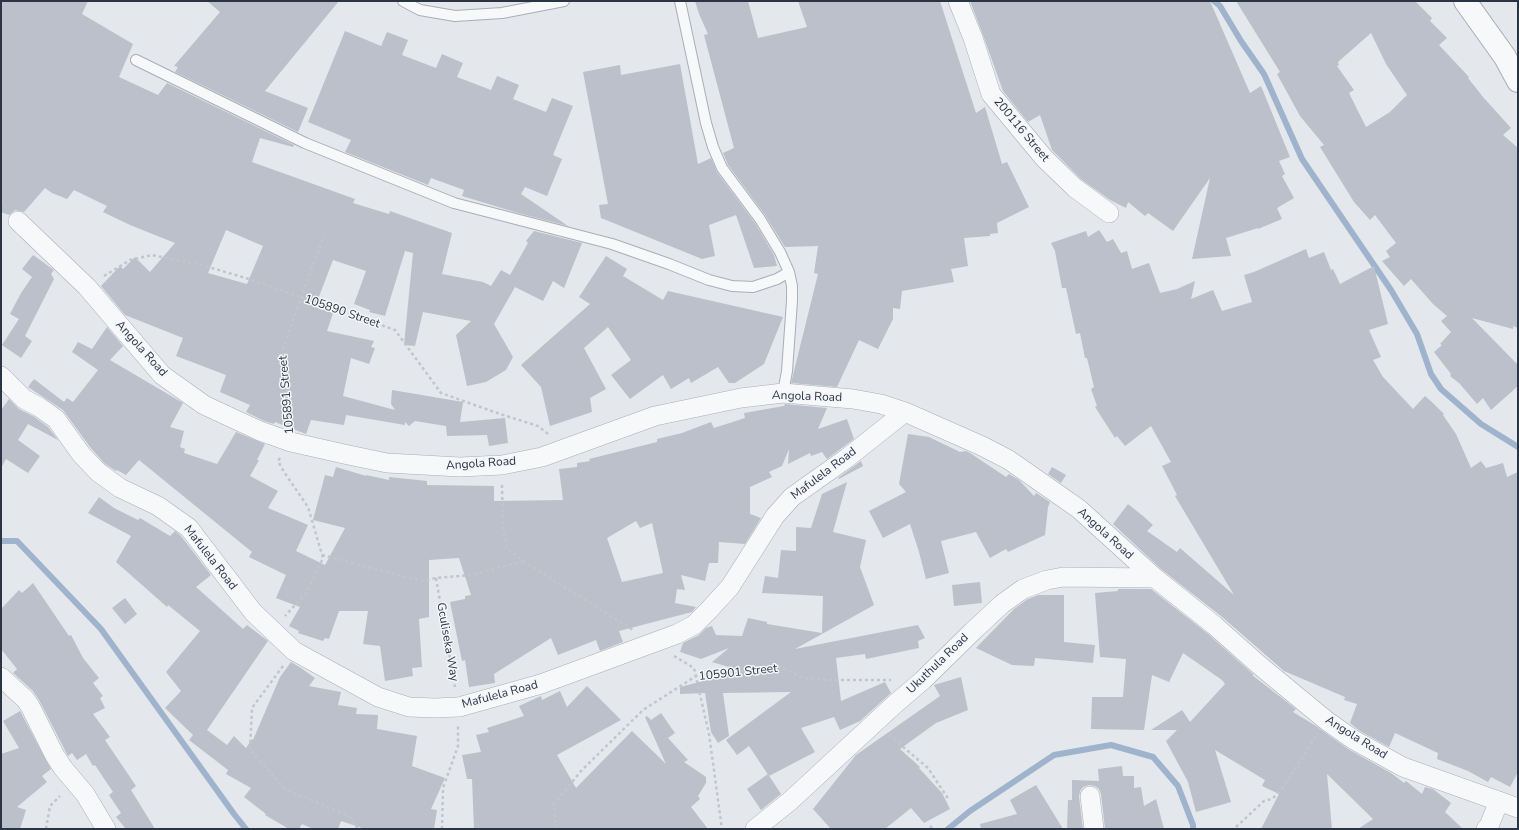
<!DOCTYPE html>
<html>
<head>
<meta charset="utf-8">
<style>
	body { margin:0 }
	#map { position:relative; width:1519px; height:830px; overflow:hidden; background:#e4e7ec; font-family:"Nunito Sans",sans-serif }
	canvas { display:block }
	.frame { position:absolute; inset:0; border:2px solid #2b3445; pointer-events:none }
</style>
</head>
<body>
<div id="map">
<canvas width="1519" height="830"></canvas>
<div class="frame"></div>
</div>
<script>
const g = document.querySelector('canvas').getContext('2d');
g.lineJoin = 'round';
function poly(rows) {
  const path = new Path2D();
  for (const r of rows) {
    path.moveTo(r[0], r[1]);
    for (let i = 2; i < r.length; i += 2) path.lineTo(r[i], r[i + 1]);
  }
  return path;
}
function stroke(path, color, width, dash) {
  g.strokeStyle = color;
  g.lineWidth = width;
  g.lineCap = dash ? 'butt' : 'round';
  g.setLineDash(dash || []);
  g.stroke(path);
}
function fillPath(path, color) {
  g.fillStyle = color;
  g.fill(path, 'evenodd');
}
function drawText(font, color, halo, rows, align = 'center') {
  g.font = font + ' "Nunito Sans",sans-serif';
  g.lineWidth = 3;
  g.setLineDash([]);
  g.textBaseline = 'middle';
  g.strokeStyle = halo;
  g.fillStyle = color;
  for (const [text, x, y, turn = 0] of rows) {
    g.save();
    g.translate(x, y);
    g.rotate((+turn || 0) * Math.PI / 180);
    g.textAlign = isNaN(turn) ? turn : align;
    if (halo) g.strokeText(text, 0, 0);
    g.fillText(text, 0, 0);
    g.restore();
  }
}
const stream = poly([
	[1214,1,1220,6,1241,41,1264,74,1302,159,1391,290,1417,334,1431,374,1441,389,1481,424,1518,447],
	[1,541,17,541,101,629,234,814,246,829],
	[948,829,970,811,1054,755,1111,745,1153,757,1178,786,1193,825,1193,829]
]);
const building = poly([
	[1,1,88,1,82,14,133,44,119,77,158,95,167,83,294,145,293,147,260,138,252,162,355,199,353,203,389,214,390,211,452,233,442,274,483,282,491,286,501,270,510,275,528,243,526,241,534,231,582,243,564,288,553,281,543,301,515,287,494,324,513,357,506,370,486,382,467,386,456,335,471,321,423,312,415,346,404,345,413,253,405,251,385,316,369,312,370,310,354,304,366,271,333,260,315,307,333,313,327,331,374,341,371,347,375,348,369,364,351,358,343,396,395,410,391,404,392,390,463,402,460,422,505,418,508,443,489,446,487,435,447,436,446,426,415,421,409,426,405,422,405,425,346,415,344,425,311,420,306,434,275,422,274,424,264,421,246,412,250,405,220,392,226,375,176,356,183,338,125,315,101,286,120,266,123,269,135,257,150,272,175,243,130,225,103,212,107,206,74,190,67,199,52,193,45,188,24,212,15,210,9,215,1,212],
	[226,230,263,246,247,284,208,273],
	[207,1,339,1,265,91,308,108,298,132,175,72,178,67,174,66,220,12],
	[695,1,748,1,758,38,807,27,798,1,940,1,976,113,985,107,1002,164,1007,162,1029,207,997,223,998,233,990,234,990,236,964,238,968,266,951,269,954,282,902,291,900,309,893,308,893,319,878,349,859,340,837,387,791,383,818,274,814,273,818,246,785,247,765,215,728,165,723,153,734,148,704,35,708,34,699,14],
	[970,1,1210,1,1250,93,1261,86,1290,157,1279,161,1285,174,1282,176,1294,198,1277,208,1282,219,1258,229,1258,228,1226,238,1231,256,1192,259,1210,178,1173,231,1148,213,1145,216,1128,202,1126,208,1110,200,1082,180,1052,150,1040,115,1028,122,1003,91,983,35],
	[1236,1,1415,1,1432,18,1430,21,1447,38,1439,45,1469,77,1468,78,1483,97,1511,128,1503,135,1518,148,1518,328,1513,326,1513,329,1472,318,1518,365,1518,386,1491,410,1483,398,1477,404,1460,384,1450,376,1451,374,1434,352,1442,345,1440,344,1451,332,1441,321,1447,316,1433,304,1411,279,1404,286,1382,261,1390,257,1386,251,1396,243,1375,215,1370,220,1354,202,1320,147,1324,145,1300,116,1277,74,1280,72],
	[1371,33,1386,64,1407,95,1390,112,1366,127,1349,93,1354,90,1337,66,1339,65,1338,62],
	[345,31,381,46,387,32,408,40,402,55,436,68,442,54,463,63,457,77,491,90,497,76,519,85,513,99,546,112,552,98,573,106,553,155,562,159,547,196,525,187,521,194,568,226,518,213,462,196,464,190,431,178,428,185,345,152,351,140,308,122],
	[680,64,698,164,711,158,717,172,755,223,774,255,777,266,754,268,736,215,709,225,715,256,702,259,601,218,599,205,608,204,583,72,620,65,621,75],
	[1099,230,1107,242,1113,239,1121,253,1127,251,1132,269,1149,263,1160,293,1177,289,1195,281,1191,299,1213,290,1222,311,1252,302,1244,275,1254,272,1306,249,1309,258,1324,252,1331,270,1333,269,1340,284,1374,266,1388,324,1369,330,1381,357,1373,360,1383,377,1413,409,1425,396,1433,403,1444,414,1443,415,1456,434,1471,468,1481,461,1486,468,1503,463,1507,477,1518,472,1518,772,1510,787,1491,777,1488,782,1468,771,1437,759,1438,753,1395,733,1389,747,1360,731,1350,723,1357,704,1344,700,1345,697,1284,671,1221,616,1162,570,1113,524,1128,504,1143,516,1153,525,1147,531,1177,552,1180,548,1234,595,1175,496,1177,495,1162,466,1171,462,1151,426,1125,446,1117,436,1115,438,1095,407,1097,406,1091,389,1094,387,1087,358,1085,358,1080,333,1076,334,1066,288,1062,288,1055,251,1051,243,1086,231,1088,237],
	[33,255,54,270,51,274,54,279,25,336,32,341,21,358,2,345,19,319,10,314,21,293,32,277,22,269],
	[606,256,627,269,623,276,663,300,668,291,783,317,764,364,735,383,729,383,718,367,691,383,689,378,671,389,663,375,630,399,611,375,631,360,608,327,584,348,606,389,590,398,592,412,550,426,541,387,521,365,590,304,579,297],
	[107,327,123,346,110,360,183,403,170,427,184,431,180,447,185,449,184,453,217,464,236,432,265,444,257,460,259,460,250,476,278,491,268,508,308,525,296,551,325,565,345,528,313,520,325,475,333,477,336,467,366,476,366,475,389,480,389,477,427,481,427,485,494,486,494,501,563,500,559,469,577,467,577,463,590,461,589,459,657,442,657,439,682,433,711,422,714,428,745,418,744,413,784,406,785,404,827,408,818,429,847,419,854,439,827,459,822,452,811,456,810,453,788,464,789,449,782,466,769,472,772,477,750,487,750,514,761,518,745,544,719,542,718,563,709,563,705,581,681,575,685,590,677,589,675,603,696,607,692,612,619,631,623,642,600,651,596,640,558,655,551,638,494,674,495,683,469,687,465,660,462,661,450,602,465,599,465,596,471,595,459,558,429,560,429,617,419,619,422,667,412,668,413,676,385,681,380,646,363,644,368,611,339,611,329,639,325,638,323,641,298,633,299,631,289,626,300,607,276,598,286,575,249,557,252,552,139,460,126,475,117,470,116,471,105,464,90,447,63,410,28,387,34,379,64,402,67,398,73,402,98,370,72,352,78,342,92,349],
	[636,521,640,528,652,523,663,573,622,582,607,538],
	[9,399,19,409,33,416,48,427,58,440,28,424,18,440,40,456,28,473,6,459,1,468,1,410],
	[908,434,929,437,960,452,966,451,970,453,1006,477,1009,474,1019,480,1034,496,1036,493,1050,502,1048,507,1045,535,1008,552,1006,549,990,558,976,532,941,541,949,573,926,579,919,552,910,524,883,538,869,511,906,492,899,484],
	[861,461,863,466,839,479,838,478],
	[1052,467,1066,475,1061,483,1048,474],
	[847,482,833,532,866,540,860,567,874,605,795,649,918,625,925,638,918,641,919,648,866,659,865,654,836,658,841,701,885,682,891,693,860,721,840,730,834,717,801,728,815,752,769,776,749,746,737,755,726,740,791,692,723,693,729,736,718,743,711,732,705,693,680,694,680,687,742,671,712,662,729,648,701,659,680,652,683,643,699,635,706,628,712,626,716,635,742,636,748,618,767,622,767,624,822,633,823,596,762,593,765,576,778,578,781,550,796,551,796,527,811,528,822,494],
	[99,497,114,508,138,520,140,518,170,536,175,531,181,536,211,575,196,587,243,629,247,625,268,641,207,730,227,745,234,736,246,748,252,739,253,740,280,677,291,662,301,668,315,678,309,686,341,692,338,705,357,708,356,714,378,715,377,729,417,736,412,766,445,778,431,809,437,810,434,829,365,829,341,821,338,829,313,829,302,824,299,829,289,829,265,815,266,814,244,797,251,788,226,774,228,770,189,740,193,735,165,708,181,691,166,672,200,631,168,605,167,607,116,562,131,536,88,513],
	[980,582,982,603,954,606,952,585],
	[33,583,69,636,71,635,83,658,99,678,93,683,103,696,100,698,105,708,93,714,110,737,105,740,136,786,131,790,155,829,126,829,116,817,121,813,109,795,113,792,95,765,93,766,86,754,77,760,72,753,68,756,39,700,33,691,13,673,17,669,1,649,1,609,19,590,22,593],
	[1118,589,1151,589,1207,633,1254,675,1252,675,1296,709,1293,712,1316,726,1348,749,1391,773,1404,783,1406,781,1422,794,1425,787,1433,789,1451,803,1445,812,1463,829,1358,829,1373,819,1327,774,1332,829,1261,829,1279,794,1262,786,1265,780,1215,750,1231,802,1196,812,1188,782,1166,741,1177,730,1151,730,1182,710,1190,722,1225,684,1222,680,1183,653,1169,682,1152,675,1144,730,1091,729,1092,697,1123,697,1126,659,1100,657,1095,593,1118,591],
	[1038,595,1064,595,1064,642,1095,645,1093,663,1035,658,1034,666,1012,665,976,648,1014,609,1028,599],
	[125,598,137,614,125,624,112,608],
	[961,677,968,710,936,723,900,749,920,767,919,768,942,793,950,809,924,823,911,808,885,829,831,829,813,809,856,755,940,696,934,685],
	[587,686,621,720,557,755,576,788,632,731,666,764,645,717,647,716,651,720,661,713,675,733,668,738,688,760,684,762,706,777,706,783,698,796,700,799,691,807,708,829,474,829,472,779,467,779,462,755,481,752,476,735,489,732,487,728,524,716,519,706,541,696,542,700,560,691,567,707],
	[20,711,51,769,42,776,47,782,17,807,26,810,20,829,1,829,1,754,19,748,3,721],
	[1122,766,1123,776,1134,776,1134,788,1141,787,1144,806,1156,799,1164,829,1105,829,1101,794,1099,789,1095,786,1089,785,1083,787,1080,791,1079,797,1083,829,1067,829,1068,800,1072,800,1072,780,1099,781,1098,769],
	[768,774,781,794,761,810,747,789],
	[1036,785,1063,829,981,829,980,824,1017,814,1010,800]
]);
const path = poly([
	[1,200,6,206],
	[104,276,130,260,152,255,202,265,249,279,395,330,441,393,500,414,538,426,548,434],
	[290,421,283,348,324,235],
	[280,458,278,461,284,472,308,507,323,558,307,592,285,616],
	[502,485,503,527,507,548,523,561,633,630],
	[322,555,421,581,436,578,470,575,524,561],
	[436,578,455,687],
	[674,656,694,668,709,734,722,829],
	[283,666,252,708,250,750,285,789,349,816,358,829],
	[889,735,928,768,949,800],
	[930,826,933,829],
	[1236,827,1264,801,1272,799,1282,789,1316,736],
	[46,829,50,806,60,796],
	[442,829,443,788,458,746,458,726],
	[556,829,554,804,581,771,643,710,696,676,778,666,803,678,826,680,891,680]
]);
const service = poly([
	[403,1,420,10,455,16,502,13,564,1],
	[680,1,706,123,713,147,722,168,760,219,780,252,789,272,792,286,792,301,787,371,783,393],
	[136,60,305,143,454,203,612,244,669,264,709,280,732,286,753,287,777,279,789,272]
]);
const minor = poly([
	[958,1,973,38,991,94,1044,158,1075,188,1109,213],
	[18,221,87,287,162,375,204,405,260,431,291,442,344,454,387,463,460,467,502,465,542,457,655,416,741,398,783,393,853,399,881,404,905,412,982,446,1009,460,1079,509,1155,578,1214,625,1259,665,1327,721,1354,740,1403,767,1518,808],
	[1,376,24,399,39,407,56,419,81,454,98,472,120,488,158,506,189,528,253,612,294,651,378,697,409,707,435,708,459,707,541,684,677,634,694,625,708,611,730,587,775,516,792,497,847,458,905,412],
	[1,677,25,699,30,706,54,754,63,768,85,794,106,829],
	[1090,796,1094,829],
	[755,829,790,801,895,704,923,680,972,632,1002,604,1023,589,1047,580,1063,577,1155,578],
	[1486,829,1489,826,1499,801]
]);
const tertiary = poly([
	[1465,1,1505,57,1518,81]
]);
const streetNames = [
	["200116 Street",1021,130,50],
	["105890 Street",342,312,19],
	["Angola Road",141,349,48],
	["105891 Street",287,395,-95],
	["Angola Road",807,397,2],
	["Angola Road",481,464,-4],
	["Mafulela Road",824,474,-37],
	["Angola Road",1105,534,42],
	["Mafulela Road",210,558,52],
	["Gculiseka Way",447,642,80],
	["Ukuthula Road",938,664,-44],
	["105901 Street",738,673,-6],
	["Mafulela Road",500,695,-15],
	["Angola Road",1356,738,32]
];
stroke(stream, '#9fb4cc', 6);
fillPath(building, '#bbc0ca');
stroke(service, '#a9aeb7', 12);
stroke(minor, '#a9aeb7', 20);
stroke(tertiary, '#a9aeb7', 24);
stroke(path, '#c2c5cb', 2.5, [3, 3]);
stroke(service, '#f7f8fa', 10);
stroke(minor, '#f7f8fa', 19);
stroke(tertiary, '#f7f8fa', 22);
drawText('12px', '#2b3445', '#f4f6f9', streetNames);
</script>
</body>
</html>
